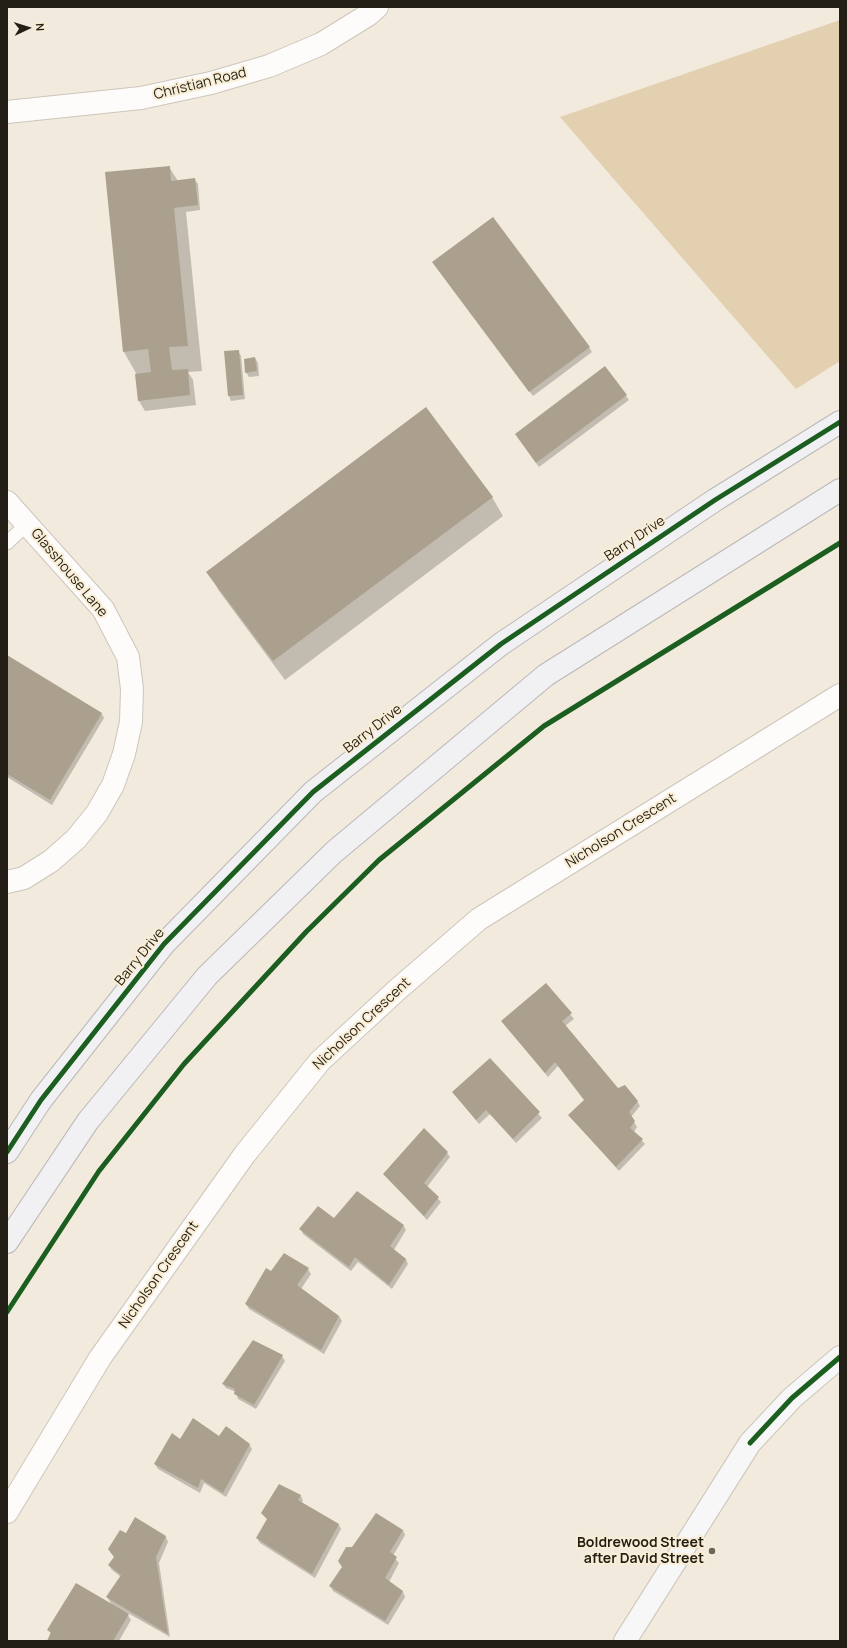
<!DOCTYPE html>
<html>
<head>
<meta charset="utf-8">
<style>
	body { margin:0 }
	#map { position:relative; width:847px; height:1648px; overflow:hidden; background:#f2eadd; font-family:Manrope,sans-serif }
	canvas { display:block }
	.frame { position:absolute; inset:0; border:8px solid #231f16; pointer-events:none }
	.north { position:absolute; left:8px; top:8px; width:40px; height:40px; -webkit-text-stroke:3px #faedd5; paint-order:stroke; rotate:86deg; font-size:11px; font-weight:700; line-height:16px; text-align:center; color:#231f16 }
	.north::after { content:''; display:block; margin:auto; width:14px; height:18px; background:#231f16; clip-path:polygon(50% 0,100% 100%,50% 72%,0 100%) }
</style>
</head>
<body>
<div id="map">
<canvas width="847" height="1648"></canvas>
<div class="frame"></div>
<div class="north">N</div>
</div>
<script>
const g = document.querySelector('canvas').getContext('2d');
g.lineJoin = 'round';
function fillPath(path, color) {
  g.fillStyle = color;
  g.fill(path, 'evenodd');
}
function poly(rows) {
  const path = new Path2D();
  for (const r of rows) {
    path.moveTo(r[0], r[1]);
    for (let i = 2; i < r.length; i += 2) path.lineTo(r[i], r[i + 1]);
  }
  return path;
}
function stroke(path, color, width, dash) {
  g.strokeStyle = color;
  g.lineWidth = width;
  g.lineCap = dash ? 'butt' : 'round';
  g.setLineDash(dash || []);
  g.stroke(path);
}
function drawText(font, color, halo, rows, align = 'center') {
  g.font = font + ' Manrope,sans-serif';
  g.lineWidth = 4;
  g.setLineDash([]);
  g.textBaseline = 'middle';
  g.strokeStyle = halo;
  g.fillStyle = color;
  for (const [text, x, y, turn = 0] of rows) {
    g.save();
    g.translate(x, y);
    g.rotate((+turn || 0) * Math.PI / 180);
    g.textAlign = isNaN(turn) ? turn : align;
    if (halo) g.strokeText(text, 0, 0);
    g.fillText(text, 0, 0);
    g.restore();
  }
}
const green = poly([
	[840,20,840,361,796,389,560,117]
]);
const shadow = poly([
	[169,167,178,181,195,180,198,184,200,210,186,212,202,371,188,372,193,380,196,405,145,411,139,401,137,375,124,352],
	[433,262,589,347,592,352,533,396],
	[238,351,241,356,245,399,231,401,229,396],
	[255,358,258,363,259,376,249,377,246,372],
	[626,396,629,400,539,467,519,439],
	[492,497,503,516,285,680,219,591,208,572],
	[7,656,102,714,104,718,52,805,7,777],
	[546,984,574,1019,565,1026,618,1090,637,1101,640,1106,631,1117,637,1127,634,1132,645,1144,619,1171,569,1115,585,1100,558,1066,548,1077,502,1021],
	[490,1059,542,1118,516,1143,490,1114,479,1124,453,1092],
	[447,1153,450,1157,427,1187,441,1202,427,1220,384,1174],
	[334,1220,403,1225,406,1230,394,1250,406,1259,408,1264,392,1289,358,1262,351,1271,303,1234,301,1229],
	[308,1269,311,1274,301,1289,339,1316,342,1321,324,1354,249,1309,246,1304,272,1272],
	[282,1356,285,1361,256,1409,238,1399,236,1392,226,1388,223,1384],
	[220,1438,249,1444,252,1449,226,1497,204,1483,200,1493,158,1469,155,1464,181,1440],
	[279,1485,301,1496,303,1501,301,1503,339,1525,341,1529,315,1578,260,1543,257,1538,268,1520,262,1513],
	[403,1530,405,1535,393,1556,399,1563,389,1582,403,1592,405,1597,388,1625,333,1591,331,1587,343,1568,353,1548],
	[126,1534,166,1537,168,1542,159,1563,170,1637,126,1612,131,1620,119,1641,48,1641,51,1634,48,1630,112,1605,107,1597,121,1577,112,1570,109,1565,115,1558,109,1549]
]);
const building = poly([
	[170,166,171,181,195,178,198,205,174,208,188,346,169,347,172,370,188,369,190,395,138,401,135,374,151,372,148,349,123,352,105,172],
	[493,217,590,347,529,392,432,262],
	[239,350,243,395,228,396,224,351],
	[255,357,257,371,245,373,244,359],
	[605,366,627,395,536,463,515,434],
	[426,407,493,497,273,661,206,572],
	[7,655,102,713,50,800,7,774],
	[546,983,572,1013,562,1021,618,1088,625,1085,638,1101,629,1112,635,1121,630,1128,643,1139,616,1167,568,1115,584,1100,555,1062,545,1073,501,1021],
	[490,1058,540,1112,513,1139,486,1110,476,1120,452,1092],
	[424,1128,448,1152,424,1183,439,1197,424,1216,383,1174],
	[357,1191,404,1225,390,1246,406,1259,389,1285,355,1257,349,1267,299,1229,318,1206,334,1218],
	[284,1253,309,1268,297,1285,339,1316,321,1350,245,1304,266,1268,271,1271],
	[253,1340,283,1355,254,1405,234,1394,235,1389,222,1384],
	[193,1418,219,1436,226,1426,250,1444,223,1493,201,1479,198,1488,154,1464,172,1433,180,1439],
	[279,1484,301,1495,298,1500,339,1524,312,1574,256,1538,267,1519,261,1513],
	[376,1513,403,1530,390,1552,397,1557,385,1578,403,1591,385,1621,329,1586,342,1567,338,1561,346,1547,352,1547],
	[135,1517,166,1536,156,1557,168,1634,106,1597,121,1575,108,1565,114,1557,108,1549,120,1530,126,1533],
	[76,1583,129,1614,113,1641,47,1641,51,1632,47,1630]
]);
const lane = poly([
	[7,543,27,524]
]);
const street = poly([
	[7,112,141,98,211,83,269,66,321,44,368,15,377,7],
	[7,502,103,609,128,657,132,689,131,722,124,754,113,785,97,813,76,839,51,861,24,878,7,882],
	[7,1512,100,1358,245,1154,320,1061,397,990,479,919,840,695]
]);
const secondary = poly([
	[625,1641,750,1443,792,1398,840,1357]
]);
const primary = poly([
	[7,1152,41,1100,164,944,313,792,501,644,715,500,840,422],
	[7,1242,88,1121,207,976,334,852,546,675,840,490]
]);
const cycleway = poly([
	[7,1152,41,1100,164,944,313,792,501,644,715,500,840,422],
	[7,1312,99,1171,184,1064,306,932,379,860,544,726,840,543],
	[750,1443,792,1398,840,1357]
]);
const markers = [
	[712,1551,4,"#6b665c"]
];
const streetNames = [
	["Christian Road",200,84,-14],
	["Barry Drive",635,539,-34],
	["Glasshouse Lane",69,573,50],
	["Barry Drive",373,729,-38],
	["Nicholson Crescent",621,831,-32],
	["Barry Drive",140,957,-51],
	["Nicholson Crescent",362,1024,-43],
	["Nicholson Crescent",159,1275,-55]
];
const poiNames = [
	["Boldrewood Street",704,1543],
	["after David Street",704,1559]
];
fillPath(green, '#e2d0b0');
fillPath(shadow, '#0003');
fillPath(building, '#aaa08d');
stroke(lane, '#cdc6bc', 15);
stroke(street, '#cdc6bc', 24);
stroke(secondary, '#cdc6bc', 24);
stroke(primary, '#bab7b9', 24);
stroke(lane, '#fdfcfa', 13);
stroke(street, '#fdfcfa', 22);
stroke(secondary, '#f7f7f7', 22);
stroke(primary, '#f1f1f4', 22);
stroke(cycleway, '#1b5e20', 5);
for (const [x, y, r, color] of markers) {
  const dot = new Path2D();
  dot.arc(x, y, r, 0, 2 * Math.PI);
  g.fillStyle = color;
  g.fill(dot);
  stroke(dot, '#faedd5', 1.5);
}
drawText('14px', '#231f16', '#faedd5', streetNames);
drawText('bold 14px', '#231f16', '#faedd5', poiNames, 'right');
</script>
</body>
</html>
